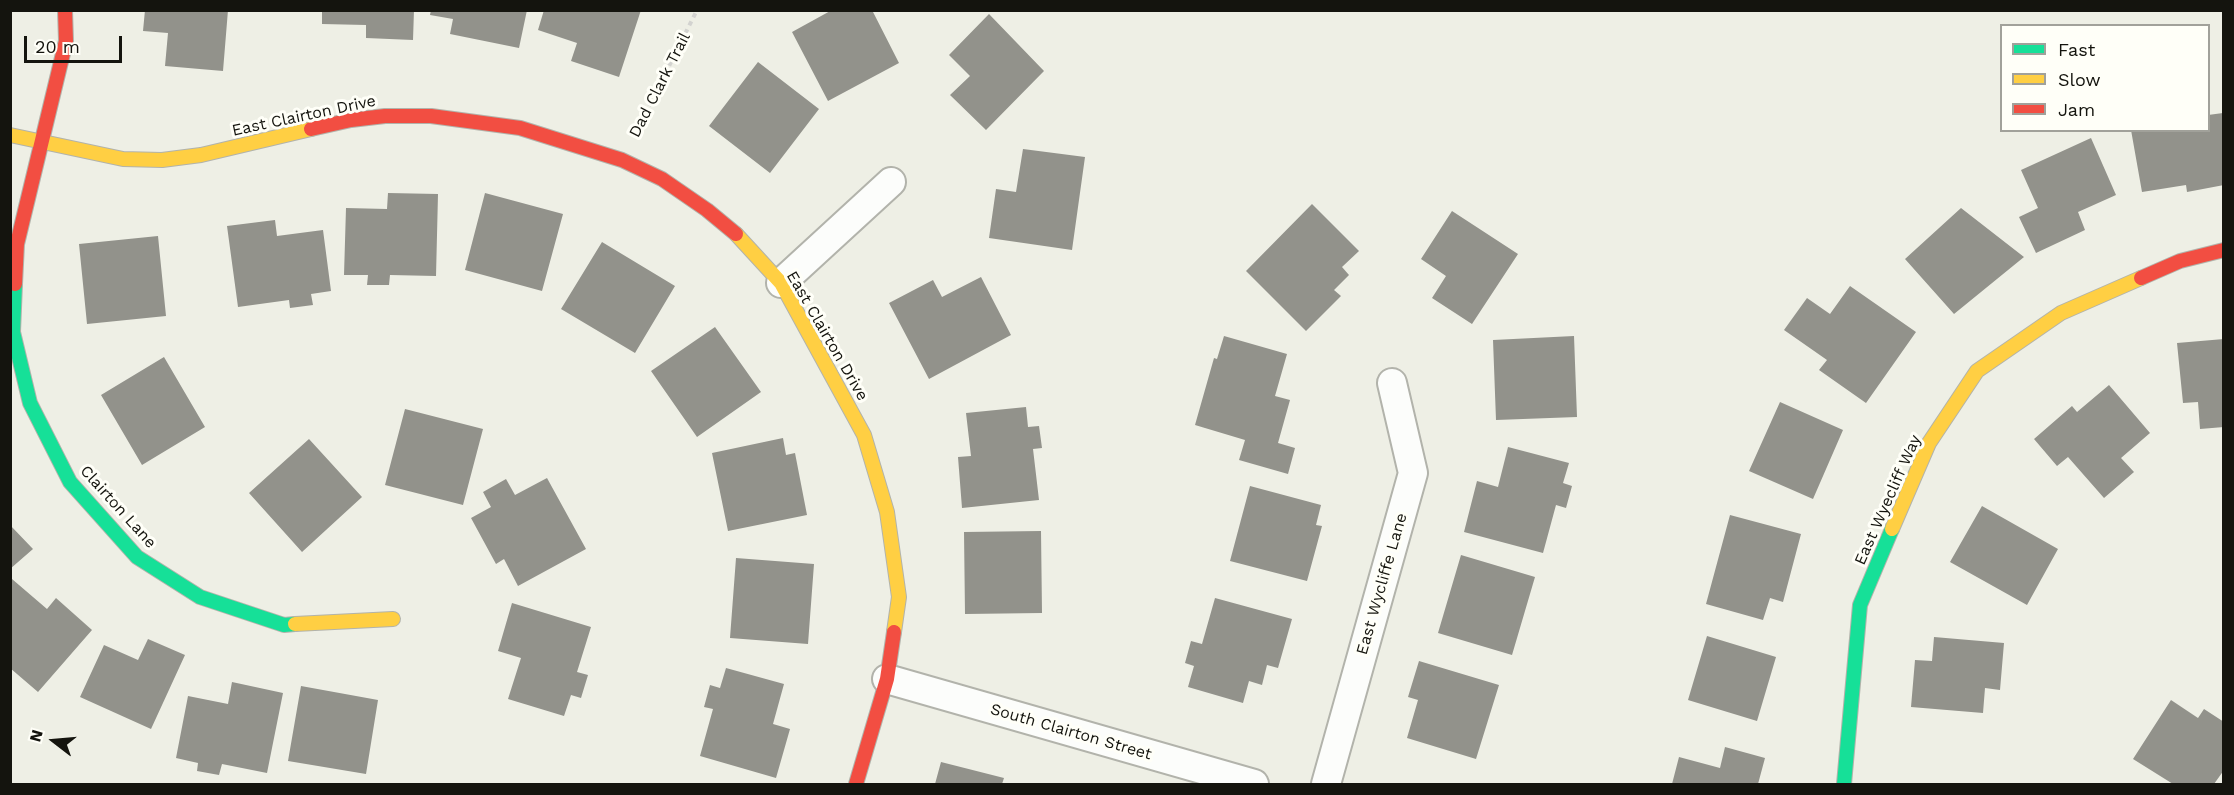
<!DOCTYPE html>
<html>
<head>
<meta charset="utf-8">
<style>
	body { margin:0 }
	#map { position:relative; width:2234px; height:795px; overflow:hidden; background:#eeefe5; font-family:"Work Sans",sans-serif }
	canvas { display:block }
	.frame { position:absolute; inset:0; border:12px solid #14140e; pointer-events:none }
	.legend { position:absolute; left:2000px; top:24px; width:210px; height:108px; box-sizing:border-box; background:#fffff8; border:2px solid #a1a19a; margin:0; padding:8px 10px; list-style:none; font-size:18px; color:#14140e }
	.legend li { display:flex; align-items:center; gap:12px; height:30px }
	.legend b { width:30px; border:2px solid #a1a19a }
	.north { position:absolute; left:24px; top:711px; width:60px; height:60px; -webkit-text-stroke:4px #fffff8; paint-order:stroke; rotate:286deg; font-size:16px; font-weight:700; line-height:24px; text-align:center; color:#14140e }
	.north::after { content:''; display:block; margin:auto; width:21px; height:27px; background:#14140e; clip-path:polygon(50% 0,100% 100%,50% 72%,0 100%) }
	.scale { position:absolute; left:24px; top:36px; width:98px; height:27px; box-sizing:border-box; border:3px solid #14140e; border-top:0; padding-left:8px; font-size:18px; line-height:21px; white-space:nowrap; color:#14140e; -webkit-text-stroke:4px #fffff8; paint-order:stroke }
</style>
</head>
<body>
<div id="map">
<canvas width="2234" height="795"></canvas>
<div class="frame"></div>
<ul class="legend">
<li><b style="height:8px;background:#16e098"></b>Fast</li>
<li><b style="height:8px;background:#ffcf43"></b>Slow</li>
<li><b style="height:8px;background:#f24e42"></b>Jam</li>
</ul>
<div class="north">N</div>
<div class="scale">20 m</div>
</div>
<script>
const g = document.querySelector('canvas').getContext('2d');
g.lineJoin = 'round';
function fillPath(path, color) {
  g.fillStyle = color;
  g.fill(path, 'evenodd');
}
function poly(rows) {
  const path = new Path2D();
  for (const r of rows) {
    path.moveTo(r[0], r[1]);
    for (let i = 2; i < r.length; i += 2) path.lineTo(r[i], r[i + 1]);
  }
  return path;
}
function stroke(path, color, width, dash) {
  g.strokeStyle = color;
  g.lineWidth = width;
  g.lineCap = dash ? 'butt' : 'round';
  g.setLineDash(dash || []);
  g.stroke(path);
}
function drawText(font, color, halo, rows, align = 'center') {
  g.font = font + ' "Work Sans",sans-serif';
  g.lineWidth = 6;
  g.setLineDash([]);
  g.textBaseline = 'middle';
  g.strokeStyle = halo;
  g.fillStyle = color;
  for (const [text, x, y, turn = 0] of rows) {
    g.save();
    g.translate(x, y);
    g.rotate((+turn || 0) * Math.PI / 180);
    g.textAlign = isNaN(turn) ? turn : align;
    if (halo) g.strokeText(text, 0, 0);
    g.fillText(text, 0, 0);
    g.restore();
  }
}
const building = poly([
	[145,10,228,10,223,71,165,66,168,33,143,31],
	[322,10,414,10,413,40,366,38,366,25,322,24],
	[431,10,527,10,519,48,450,34,453,19,430,15],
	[544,10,641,10,619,77,571,61,577,43,538,30],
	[832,10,872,10,899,63,828,101,792,32],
	[989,14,1044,71,986,130,950,95,970,76,949,55],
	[758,62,819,109,770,173,709,126],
	[2223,113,2224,185,2187,192,2186,185,2142,192,2131,130,2208,130,2208,115],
	[2091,138,2116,195,2078,212,2085,230,2036,253,2019,217,2038,208,2021,170],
	[1023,149,1085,157,1072,250,989,238,996,189,1016,192],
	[388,193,438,194,436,276,390,275,389,285,367,285,368,275,344,275,346,208,387,209],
	[485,193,563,214,542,291,465,270],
	[1312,204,1359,251,1342,267,1349,275,1334,290,1341,296,1306,331,1246,271],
	[1961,208,2024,257,1954,314,1905,259],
	[1452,211,1518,254,1472,324,1432,298,1446,276,1421,259],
	[275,220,277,236,323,230,331,291,311,294,313,305,290,308,289,300,238,307,227,226],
	[158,236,166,316,87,324,79,244],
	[602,242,675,286,635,353,561,309],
	[981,277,1011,335,929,379,889,303,933,280,942,297],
	[1850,286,1916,332,1866,403,1819,370,1827,360,1784,330,1807,298,1830,314],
	[715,327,761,392,697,437,651,371],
	[1224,336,1287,354,1275,396,1290,400,1278,443,1295,448,1288,474,1239,460,1245,440,1195,425,1214,358,1217,359],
	[1574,336,1577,417,1496,420,1493,340],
	[2224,339,2224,427,2200,429,2198,402,2183,403,2177,343],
	[164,357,205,427,142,465,101,395],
	[2109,385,2150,433,2121,458,2134,472,2104,498,2068,457,2057,466,2034,439,2072,406,2077,412],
	[1780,402,1843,430,1813,499,1749,471],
	[1026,407,1028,427,1039,426,1042,448,1033,449,1039,500,962,508,958,457,971,456,966,413],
	[405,409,483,429,463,505,385,485],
	[783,438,786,455,795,453,807,515,728,531,712,453],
	[309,439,362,497,302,552,249,493],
	[1508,447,1569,463,1563,483,1572,486,1566,508,1556,505,1543,553,1464,532,1477,481,1498,487],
	[547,478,586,549,518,586,504,559,496,564,471,518,491,507,483,492,506,479,515,495],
	[1250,486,1321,505,1316,525,1322,526,1307,581,1230,561],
	[1982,506,2058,549,2027,605,1950,562],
	[1730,515,1801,534,1783,602,1770,598,1763,620,1706,604],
	[10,525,33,549,10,569],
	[1041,531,1042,613,965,614,964,532],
	[1461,555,1535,577,1512,655,1438,633],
	[736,558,814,564,808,644,730,638],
	[12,579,47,609,56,598,92,630,38,692,10,668,10,581],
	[1215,598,1292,619,1278,668,1267,665,1262,685,1249,681,1243,703,1188,687,1194,666,1185,663,1191,641,1202,644],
	[512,603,591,627,577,672,588,675,581,698,571,695,564,716,508,699,521,658,498,651],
	[1707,636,1776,657,1757,721,1688,700],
	[1934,637,2004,643,2000,690,1985,688,1983,713,1911,707,1915,660,1932,661],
	[148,639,185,655,151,729,80,697,104,645,138,660],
	[1419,661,1499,685,1476,759,1407,738,1418,700,1408,697],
	[726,668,784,684,773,724,790,729,776,778,700,756,713,709,704,707,710,685,720,688],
	[232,682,283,693,267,773,222,764,219,775,197,771,198,763,176,758,188,696,228,704],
	[301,686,378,700,366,774,288,761],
	[2171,700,2198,718,2204,709,2224,722,2224,770,2214,784,2173,784,2133,759],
	[1725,747,1765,758,1758,784,1672,784,1679,757,1720,768],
	[941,762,1004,778,1002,784,935,784]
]);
const path = poly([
	[637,130,697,10]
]);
const street = poly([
	[781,283,891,182],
	[887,679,1254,784],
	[1326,784,1413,473,1392,383]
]);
const fast = poly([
	[15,284,13,332,30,403,70,482,137,557,200,597,284,625,295,624],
	[1844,784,1860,605,1892,529]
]);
const slow = poly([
	[10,135,123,159,162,160,201,155,311,129],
	[736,234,781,283,864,435,887,512,899,597,894,632],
	[1892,529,1929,443,1977,371,2061,313,2141,278],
	[295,624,393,619]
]);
const jam = poly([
	[311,129,351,120,385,116,431,116,520,128,622,160,662,179,707,210,736,234],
	[2141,278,2180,261,2224,250],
	[15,284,17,244,66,41,65,10],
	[856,784,887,679,894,632]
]);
const streetNames = [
	["Dad Clark Trail",660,85,-63],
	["East Clairton Drive",304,116,-12],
	["East Clairton Drive",827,336,60],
	["East Wyecliff Way",1888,500,-66],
	["Clairton Lane",118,507,48],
	["East Wycliffe Lane",1382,584,-74],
	["South Clairton Street",1071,732,16]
];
fillPath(building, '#92928b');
stroke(street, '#b2b3ab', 32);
stroke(fast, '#b2b3ab', 16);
stroke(slow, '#b2b3ab', 16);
stroke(jam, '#b2b3ab', 16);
stroke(path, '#d3d3d0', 4, [4.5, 4.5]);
stroke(street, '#fcfdfb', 28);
stroke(fast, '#16e098', 14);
stroke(slow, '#ffcf43', 14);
stroke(jam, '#f24e42', 14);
drawText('16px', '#14140e', '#fffff8', streetNames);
</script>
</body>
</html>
